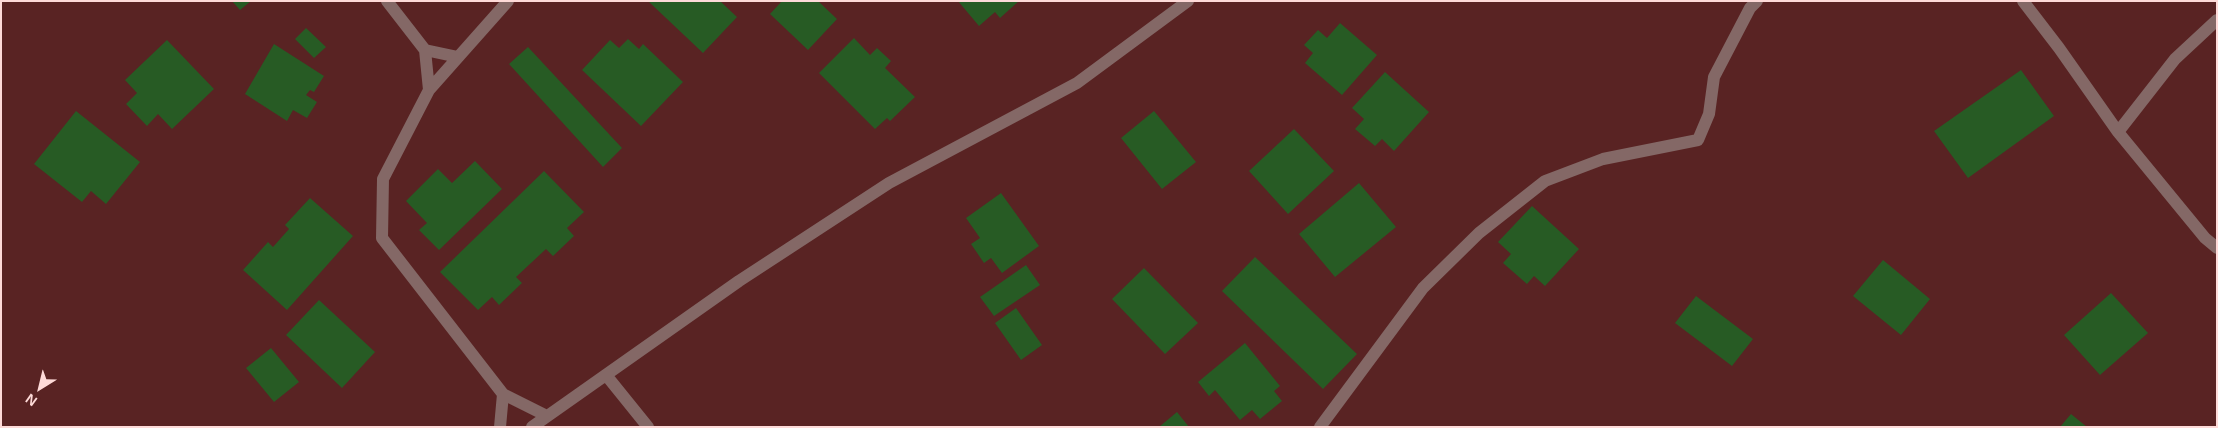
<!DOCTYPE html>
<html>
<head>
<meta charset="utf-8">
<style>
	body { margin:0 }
	#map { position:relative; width:2218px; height:428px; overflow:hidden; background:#592323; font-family:Helvetica,sans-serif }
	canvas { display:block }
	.frame { position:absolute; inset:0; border:2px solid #fedad8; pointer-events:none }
	.north { position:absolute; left:15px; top:363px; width:50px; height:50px; -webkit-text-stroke:4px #592323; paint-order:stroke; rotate:216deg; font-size:14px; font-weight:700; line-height:20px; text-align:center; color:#fedad8 }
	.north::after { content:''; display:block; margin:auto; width:18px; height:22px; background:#fedad8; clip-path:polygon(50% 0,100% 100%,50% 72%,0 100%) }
</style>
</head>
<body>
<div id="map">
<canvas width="2218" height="428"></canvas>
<div class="frame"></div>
<div class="north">N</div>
</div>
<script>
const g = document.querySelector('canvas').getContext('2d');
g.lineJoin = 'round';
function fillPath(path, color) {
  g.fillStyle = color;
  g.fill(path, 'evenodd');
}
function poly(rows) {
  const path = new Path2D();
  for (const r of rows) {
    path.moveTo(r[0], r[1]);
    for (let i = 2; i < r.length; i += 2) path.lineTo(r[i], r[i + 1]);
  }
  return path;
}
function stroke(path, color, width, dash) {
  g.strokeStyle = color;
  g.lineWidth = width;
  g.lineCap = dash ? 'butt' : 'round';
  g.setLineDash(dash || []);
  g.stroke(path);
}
const building = poly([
	[232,1,251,1,240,10],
	[648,1,720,1,737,17,703,53],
	[782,1,818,1,837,19,808,50,770,14],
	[958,1,1019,1,1000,18,995,12,979,26],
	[1340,23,1377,55,1342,95,1305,63,1313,53,1304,45,1318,30,1327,38],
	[306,28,326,47,314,58,295,39],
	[854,38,870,55,877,48,891,61,885,68,915,97,890,121,887,118,875,129,819,73],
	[628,39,639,49,643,44,683,82,641,126,582,70,610,40,619,48],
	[167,40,214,89,172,129,158,114,147,126,126,104,137,93,125,80],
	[274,44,324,76,314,92,310,90,306,95,317,102,307,118,293,110,287,121,245,94],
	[528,47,622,148,603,167,509,64],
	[2021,70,2054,116,1968,178,1934,131],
	[1385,72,1429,112,1394,151,1382,139,1375,146,1355,129,1364,119,1352,108],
	[76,111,140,162,106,204,91,191,82,202,34,164],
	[1154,111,1196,162,1162,189,1121,138],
	[1294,129,1334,171,1288,214,1249,171],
	[475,161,502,189,439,250,419,230,427,223,406,201,438,169,452,183],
	[544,171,584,212,567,228,574,236,553,256,546,249,516,277,522,283,499,305,492,297,478,310,440,272],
	[1359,183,1396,227,1335,277,1299,234],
	[1001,193,1039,246,1002,273,991,258,984,263,971,244,980,238,966,218],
	[310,198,353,236,287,310,243,270,268,242,273,247,289,229,285,225],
	[1532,206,1579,249,1545,286,1534,276,1527,284,1503,263,1511,254,1498,242],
	[1255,257,1357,354,1323,389,1222,291],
	[1883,260,1930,299,1901,335,1853,296],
	[1026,265,1040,285,994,316,980,297],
	[1144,268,1198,323,1165,354,1112,299],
	[2111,293,2148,333,2100,375,2064,335],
	[1696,296,1753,339,1732,366,1675,323],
	[319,300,375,352,342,388,286,335],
	[1016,308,1042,345,1021,360,995,323],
	[1245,343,1280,386,1274,391,1282,401,1260,419,1252,410,1240,420,1215,390,1209,396,1198,382],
	[271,348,299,382,274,402,246,368],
	[1177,412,1189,427,1159,427],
	[2071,414,2087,427,2060,427]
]);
const street = poly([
	[387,1,425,50,429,90],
	[508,1,429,90,383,179,382,238,503,394,547,416],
	[2023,1,2059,48,2118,132,2205,238,2217,248],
	[425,50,458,57],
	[2118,132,2175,59,2217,20],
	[606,375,648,427],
	[500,427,503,394],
	[532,427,739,281,889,183,1077,83,1188,1],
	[1320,427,1423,288,1479,233,1545,181,1603,159,1698,140,1709,114,1714,77,1750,8,1757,1]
]);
fillPath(building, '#275b24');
stroke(street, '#846866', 12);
</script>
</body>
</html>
